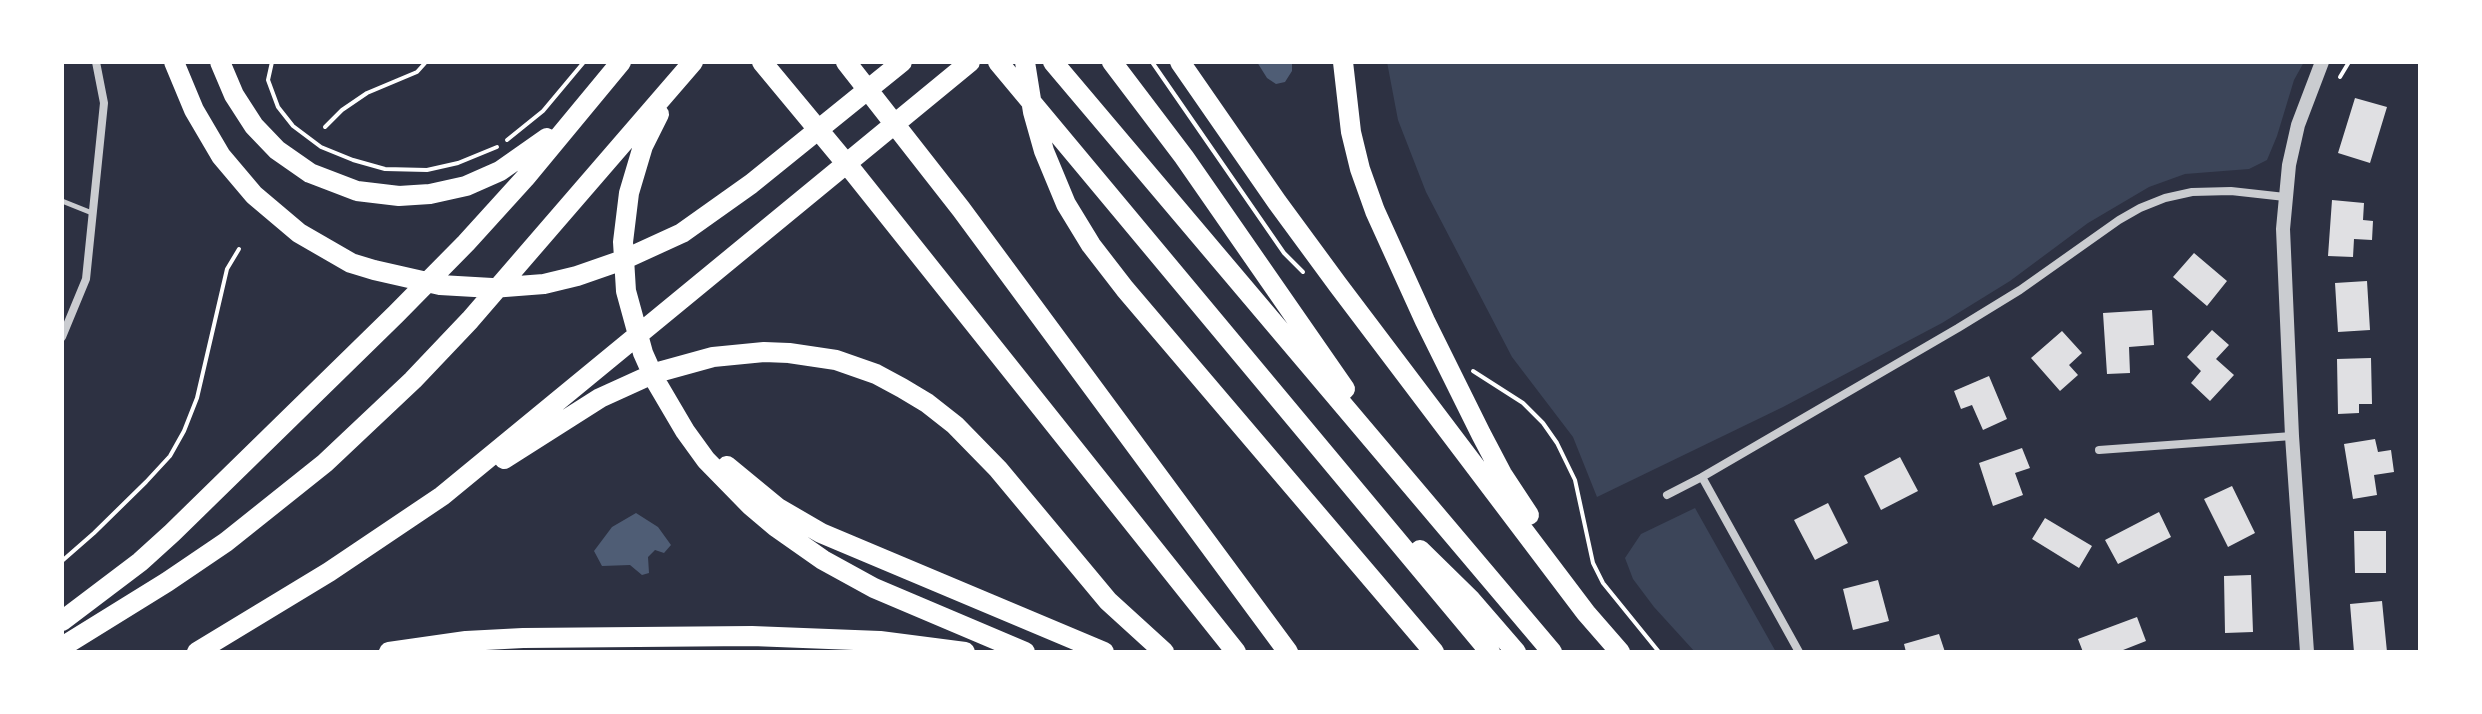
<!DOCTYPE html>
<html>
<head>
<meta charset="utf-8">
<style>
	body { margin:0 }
	#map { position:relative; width:2482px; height:714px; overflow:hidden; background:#2d3142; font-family:Cabin,sans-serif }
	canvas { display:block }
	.frame { position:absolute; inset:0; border:64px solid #fff; pointer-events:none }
</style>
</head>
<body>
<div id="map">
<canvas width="2482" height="714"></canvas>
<div class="frame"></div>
</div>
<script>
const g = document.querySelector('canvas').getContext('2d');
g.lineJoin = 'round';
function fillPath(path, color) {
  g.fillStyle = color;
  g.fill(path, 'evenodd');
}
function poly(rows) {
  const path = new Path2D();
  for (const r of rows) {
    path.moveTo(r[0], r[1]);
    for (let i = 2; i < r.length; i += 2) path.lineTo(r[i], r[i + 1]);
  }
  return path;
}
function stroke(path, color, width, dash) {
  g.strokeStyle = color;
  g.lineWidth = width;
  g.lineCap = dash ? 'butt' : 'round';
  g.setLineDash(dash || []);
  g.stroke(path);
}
const green = poly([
	[1387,62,2304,62,2294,80,2277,136,2267,160,2249,169,2185,174,2149,187,2088,223,2010,281,1942,323,1783,407,1597,497,1573,437,1512,357,1426,192,1398,120],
	[1695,508,1776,652,1695,652,1654,607,1633,579,1625,558,1641,534]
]);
const water = poly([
	[1257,62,1292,62,1292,71,1285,82,1276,84,1267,78],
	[636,513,658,527,671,545,664,553,655,550,648,557,649,573,642,575,630,565,602,566,594,551,612,527]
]);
const building = poly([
	[2355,98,2387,107,2370,163,2338,153],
	[2332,200,2364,203,2363,220,2373,221,2372,240,2354,239,2353,257,2328,256],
	[2194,253,2227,281,2207,306,2173,277],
	[2367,281,2370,330,2338,332,2335,283],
	[2152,310,2154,345,2129,347,2130,373,2107,374,2103,313],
	[2212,330,2229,345,2216,359,2234,375,2210,401,2191,383,2201,371,2187,357],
	[2062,331,2082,353,2069,365,2078,375,2060,391,2031,358],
	[2371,358,2372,404,2359,404,2359,413,2338,414,2337,359],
	[1989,376,2007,419,1983,430,1972,405,1961,409,1954,391],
	[2375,439,2378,452,2391,450,2394,472,2374,475,2377,495,2353,499,2344,444],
	[2022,448,2030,468,2015,473,2023,495,1993,506,1979,463],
	[1900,457,1918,491,1881,510,1864,476],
	[2232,486,2255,533,2228,547,2204,499],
	[1828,503,1848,543,1815,560,1794,520],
	[2159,512,2171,537,2118,564,2105,540],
	[2045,518,2092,546,2079,568,2032,539],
	[2354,531,2386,531,2386,573,2355,573],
	[2251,575,2253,632,2225,633,2224,576],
	[1878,580,1889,621,1853,630,1843,589],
	[2382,601,2387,652,2354,652,2350,604],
	[2137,617,2146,641,2118,652,2083,652,2078,639],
	[1939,634,1945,652,1906,652,1904,644]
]);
const path = poly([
	[272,62,268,80,278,107,293,126,321,147,353,160,385,169,427,170,458,163,497,147],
	[1152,62,1284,253,1303,272],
	[2340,77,2349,62],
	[325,127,342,110,367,93,417,72,426,62],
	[507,140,543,111,584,62],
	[1473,371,1523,403,1543,423,1557,443,1575,480,1593,563,1603,583,1659,652],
	[62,561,94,533,146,482,170,456,184,431,197,398,227,269,239,249]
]);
const service = poly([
	[62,201,92,213]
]);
const minor = poly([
	[62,337,86,279,104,103,96,62],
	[2099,450,2292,436],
	[1702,477,1799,652],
	[1667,495,1702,477,1958,328,2020,290,2119,220,2140,208,2165,198,2192,192,2231,191,2285,197]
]);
const tertiary = poly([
	[2307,652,2292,436,2283,229,2289,165,2298,125,2322,62]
]);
const motorway = poly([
	[174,62,194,110,221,156,254,195,299,233,351,263,374,270,440,285,492,288,544,284,577,276,623,260,682,233,751,184,902,62],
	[220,62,234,95,254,126,277,150,310,173,357,191,399,196,430,194,466,186,500,171,547,138],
	[762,62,855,174,1236,652],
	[846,62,961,209,1288,652],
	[998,62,1490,652],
	[1025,62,1033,112,1044,151,1066,204,1091,245,1125,289,1434,652],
	[1053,62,1552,652],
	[1112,62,1184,157,1345,389],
	[1180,62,1277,202,1338,285,1586,613,1620,652],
	[1343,62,1351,132,1360,169,1375,211,1425,321,1481,434,1502,474,1529,515],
	[659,114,643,146,629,193,623,242,626,291,643,353,655,380,685,431,706,460,750,505,776,527,823,560,874,588,1025,652],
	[504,459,600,398,655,373,713,357,764,352,789,353,836,360,876,374,902,388,927,403,955,425,998,469,1108,601,1164,652],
	[727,466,778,508,821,533,1104,652],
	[1420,550,1471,600,1516,652],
	[62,621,140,562,172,533,396,314,466,243,525,178,621,62],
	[62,647,167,582,226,542,325,463,413,380,470,320,693,62],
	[197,652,329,572,442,496,970,62],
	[389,652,466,641,523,638,752,636,880,641,965,652]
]);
fillPath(green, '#3c4559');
fillPath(water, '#4f5d75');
fillPath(building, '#e0e0e3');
stroke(path, '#fff', 4);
stroke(service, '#caccd0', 5);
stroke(minor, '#caccd0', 8);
stroke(tertiary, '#caccd0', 14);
stroke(motorway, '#fff', 20);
</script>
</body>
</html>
